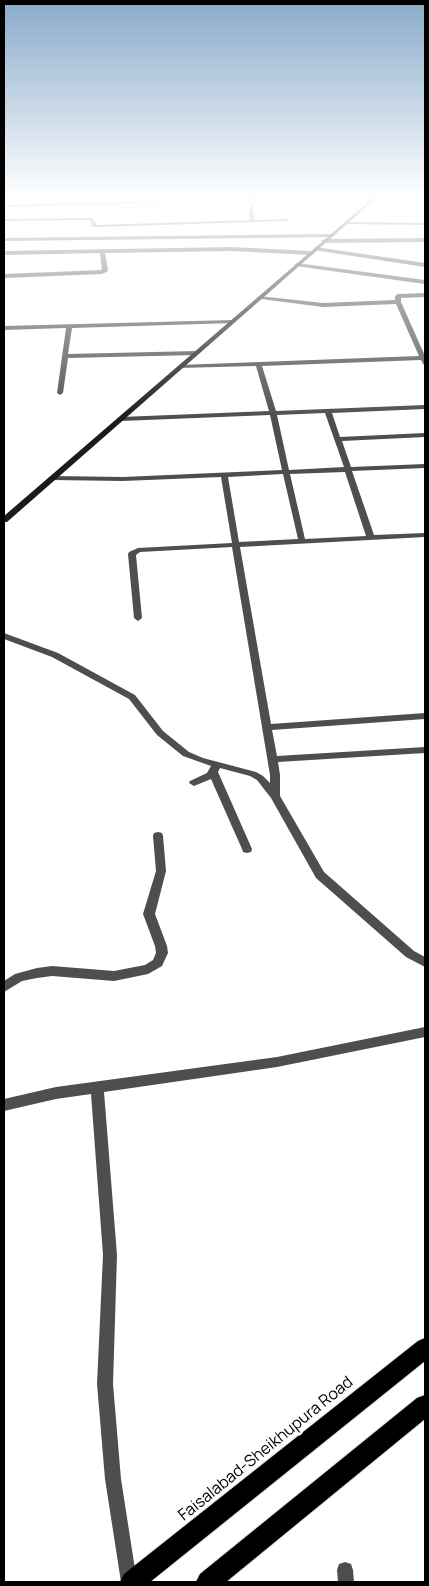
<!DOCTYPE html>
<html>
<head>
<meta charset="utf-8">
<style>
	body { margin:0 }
	#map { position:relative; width:429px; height:1586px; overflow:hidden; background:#fff; font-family:Manrope,sans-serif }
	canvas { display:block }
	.frame { position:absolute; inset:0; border:5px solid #000; pointer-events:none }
</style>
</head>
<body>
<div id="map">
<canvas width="429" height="1586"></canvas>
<div class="frame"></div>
</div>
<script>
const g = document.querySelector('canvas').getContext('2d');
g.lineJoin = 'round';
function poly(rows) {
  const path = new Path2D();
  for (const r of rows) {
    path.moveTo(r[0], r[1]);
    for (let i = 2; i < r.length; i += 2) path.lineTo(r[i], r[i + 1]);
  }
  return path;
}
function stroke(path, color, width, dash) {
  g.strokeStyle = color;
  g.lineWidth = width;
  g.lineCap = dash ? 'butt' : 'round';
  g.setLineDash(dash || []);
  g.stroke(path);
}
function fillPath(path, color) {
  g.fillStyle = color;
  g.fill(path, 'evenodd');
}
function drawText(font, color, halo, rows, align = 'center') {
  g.font = font + ' Manrope,sans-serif';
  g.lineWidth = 5;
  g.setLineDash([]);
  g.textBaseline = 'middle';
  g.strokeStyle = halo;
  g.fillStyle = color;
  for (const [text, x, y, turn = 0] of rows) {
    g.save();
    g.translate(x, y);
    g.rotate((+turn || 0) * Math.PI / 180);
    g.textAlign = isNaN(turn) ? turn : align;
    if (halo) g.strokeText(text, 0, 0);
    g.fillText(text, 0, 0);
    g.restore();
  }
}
const minor = poly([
	[247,197,251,197,254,206,253,211,255,220,287,219,289,220,287,221,97,227,92,227,90,220,4,221,4,219,92,218,97,225,250,220,249,211,250,206,247,197],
	[164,201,162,203,4,207,4,205,164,201],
	[346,222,425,223,425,225,344,224,346,222],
	[334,234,332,237,4,241,4,238,334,234],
	[425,238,425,242,324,243,321,241,324,239,425,238],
	[232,247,311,251,314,253,311,255,232,251,105,253,108,271,102,274,4,278,4,274,102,270,100,253,4,255,4,251,232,247],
	[315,247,425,263,425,267,313,250,315,247],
	[297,263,425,280,425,284,295,266,294,265,297,263],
	[425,293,425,297,401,298,401,302,425,356,425,365,423,364,421,360,262,366,276,411,425,405,425,409,332,413,340,437,425,433,425,437,342,441,351,467,425,464,425,468,352,471,374,535,425,533,425,537,240,547,271,724,425,713,425,719,272,730,277,756,425,747,425,753,278,762,280,775,280,796,324,872,414,951,425,957,425,967,406,957,316,878,271,798,257,780,250,776,220,768,218,772,252,849,251,852,247,853,243,852,242,849,211,779,194,786,189,783,190,781,207,773,211,766,183,756,157,735,129,699,52,657,4,639,4,633,58,653,135,695,163,731,189,752,203,758,256,772,263,776,270,783,270,775,232,547,140,552,136,555,142,618,138,621,134,618,128,554,129,552,138,548,232,543,221,477,123,481,52,480,48,478,52,476,123,477,282,470,270,415,121,421,118,419,121,417,269,411,256,366,178,368,177,367,180,365,419,356,396,304,323,307,261,299,259,298,259,296,323,303,395,300,395,296,398,294,425,293],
	[325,413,344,467,289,470,277,415,325,413],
	[345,472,366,536,305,539,290,474,345,472],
	[283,474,298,539,239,542,228,477,283,474],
	[232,320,234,321,234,323,72,328,68,354,196,351,199,353,196,355,68,358,63,393,60,395,57,393,66,328,4,330,4,326,232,320],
	[158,832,162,833,163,836,166,871,155,914,167,946,168,953,162,966,148,974,114,981,52,976,37,978,22,981,4,992,4,981,15,974,37,968,52,966,114,971,145,965,153,960,156,953,155,946,143,914,156,871,153,836,154,833,158,832],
	[425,1027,425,1037,277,1067,104,1092,117,1255,113,1384,121,1479,137,1582,121,1582,105,1479,97,1384,103,1255,91,1094,56,1099,4,1111,4,1099,56,1087,277,1057,425,1027],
	[345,1562,351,1564,353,1570,354,1582,338,1582,337,1570,339,1564,345,1562]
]);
const secondary = poly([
	[374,197,378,197,7,522,4,522,4,516,374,197]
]);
const trunk = poly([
	[425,1338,425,1361,150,1582,120,1582,124,1574,418,1341,425,1338],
	[425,1395,425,1419,226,1582,196,1582,200,1574,417,1398,425,1395]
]);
const nearStreetnames = [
	["Faisalabad-Sheikhupura Road",266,1449,-39]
];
stroke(trunk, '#dbdbdb', 2);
fillPath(minor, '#4e4e4e');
fillPath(secondary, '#1b1b1b');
fillPath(trunk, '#000');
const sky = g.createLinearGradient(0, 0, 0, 419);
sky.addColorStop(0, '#89aaca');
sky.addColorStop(0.47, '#fff');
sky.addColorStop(1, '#ffffff00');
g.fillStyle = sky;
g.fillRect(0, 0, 429, 419);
drawText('16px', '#000', '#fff', nearStreetnames);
</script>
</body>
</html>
